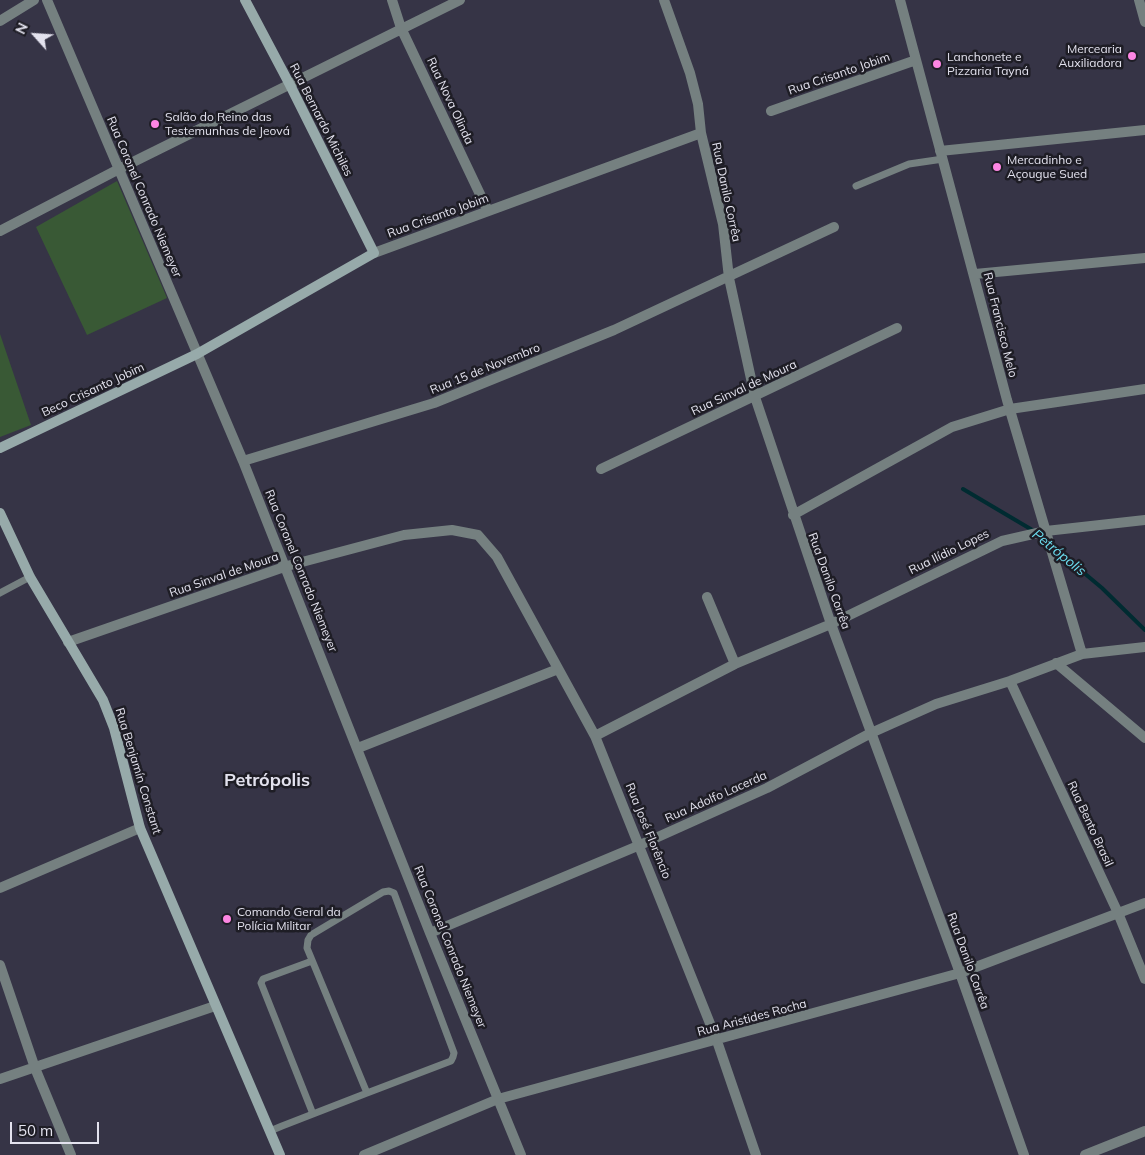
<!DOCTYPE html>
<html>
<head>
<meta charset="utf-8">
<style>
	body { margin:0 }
	#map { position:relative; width:1145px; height:1155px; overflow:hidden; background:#363446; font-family:Mulish,sans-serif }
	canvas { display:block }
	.north { position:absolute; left:10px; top:10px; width:50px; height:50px; -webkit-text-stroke:4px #1e1d25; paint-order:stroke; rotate:296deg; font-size:14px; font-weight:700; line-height:20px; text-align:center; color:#e3e2ee }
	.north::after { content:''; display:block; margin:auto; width:18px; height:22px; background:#e3e2ee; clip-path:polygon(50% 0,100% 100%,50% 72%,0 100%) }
	.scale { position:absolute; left:10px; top:1122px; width:89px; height:22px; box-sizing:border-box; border:2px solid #e3e2ee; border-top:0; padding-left:6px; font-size:15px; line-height:18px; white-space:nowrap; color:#e3e2ee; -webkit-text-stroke:4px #1e1d25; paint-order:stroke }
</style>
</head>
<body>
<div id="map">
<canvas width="1145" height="1155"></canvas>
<div class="north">N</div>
<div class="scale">50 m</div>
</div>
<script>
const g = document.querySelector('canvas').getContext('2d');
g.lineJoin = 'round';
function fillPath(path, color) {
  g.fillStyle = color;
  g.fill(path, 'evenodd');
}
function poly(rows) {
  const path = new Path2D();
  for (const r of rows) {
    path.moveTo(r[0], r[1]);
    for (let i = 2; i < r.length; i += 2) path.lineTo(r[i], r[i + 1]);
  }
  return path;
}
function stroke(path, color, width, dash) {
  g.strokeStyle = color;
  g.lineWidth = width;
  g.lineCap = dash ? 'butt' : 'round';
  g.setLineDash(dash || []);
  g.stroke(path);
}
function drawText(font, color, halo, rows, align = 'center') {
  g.font = font + ' Mulish,sans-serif';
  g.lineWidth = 5;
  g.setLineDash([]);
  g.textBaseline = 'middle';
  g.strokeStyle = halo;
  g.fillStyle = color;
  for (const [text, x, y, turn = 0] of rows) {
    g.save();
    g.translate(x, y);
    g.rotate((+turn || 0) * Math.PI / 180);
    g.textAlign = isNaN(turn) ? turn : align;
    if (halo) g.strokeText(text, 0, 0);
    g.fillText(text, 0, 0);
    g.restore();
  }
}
const green = poly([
	[117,181,167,298,87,335,36,227],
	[0,334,31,425,0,437]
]);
const stream = poly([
	[963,489,1034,531],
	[1053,547,1102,588,1145,630]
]);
const lane = poly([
	[856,186,909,164,943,159],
	[0,593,30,577],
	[312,961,263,979,261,983,313,1114],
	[270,1131,282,1126,367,1093,451,1061,453,1057,454,1053,394,893,389,891,383,892,311,935,308,940,307,948,367,1093]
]);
const street = poly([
	[47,0,243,461,430,933,521,1155],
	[392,0,401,28,488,211],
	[664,0,690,73,698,104,701,133,723,224,729,278,755,397,831,624,960,973,1024,1155],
	[900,0,1007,400,1082,654],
	[1139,0,1145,22],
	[0,21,34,0],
	[771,111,916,60],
	[940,151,1145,130],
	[0,231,119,169,460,0],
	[374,253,701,133],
	[975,274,1145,258],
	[243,461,434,403,614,330,834,227],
	[601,469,897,328],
	[793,515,952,427,1010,409,1145,389],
	[707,597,735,664],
	[68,642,287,566,404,535,452,530,478,535,497,557,595,736,717,1041,756,1155],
	[1056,663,1145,738],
	[1010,681,1118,913,1145,979],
	[595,736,735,664,831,624,1002,541,1046,531,1145,520],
	[358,748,558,669],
	[0,888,140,828],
	[430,933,640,845,767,788,871,733,936,704,1010,681,1082,654,1145,647],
	[0,965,35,1068,71,1155],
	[0,1079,215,1006],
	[364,1155,498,1099,960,973,1145,903],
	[1085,1155,1145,1131]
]);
const secondary = poly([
	[0,448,197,354,374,253,290,85,245,0],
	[0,513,30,577,103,700,114,728,140,828,280,1155]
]);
const markers = [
	[1132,56,5,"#fd86e3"],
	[937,64,5,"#fd86e3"],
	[155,124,5,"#fd86e3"],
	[997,167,5,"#fd86e3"],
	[227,919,5,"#fd86e3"]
];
const poiNames = [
	["Mercearia",1122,49,"right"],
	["Auxiliadora",1122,63,"right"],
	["Lanchonete e",947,57],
	["Pizzaria Tayná",947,71],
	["Salão do Reino das",165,117],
	["Testemunhas de Jeová",165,131],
	["Mercadinho e",1007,160],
	["Açougue Sued",1007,174],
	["Comando Geral da",237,912],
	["Polícia Militar",237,926]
];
const streetNames = [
	["Rua Crisanto Jobim",839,74,-19],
	["Rua Nova Olinda",450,101,65],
	["Rua Bernardo Michiles",321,120,63],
	["Rua Danilo Corrêa",726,192,78],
	["Rua Coronel Conrado Niemeyer",144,197,67],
	["Rua Crisanto Jobim",438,216,-20],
	["Rua Francisco Melo",1000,325,76],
	["Rua 15 de Novembro",485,369,-22],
	["Rua Sinval de Moura",744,388,-25],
	["Beco Crisanto Jobim",93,390,-25],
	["Rua Ilídio Lopes",949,552,-26],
	["Rua Coronel Conrado Niemeyer",301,571,68],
	["Rua Sinval de Moura",224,575,-19],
	["Rua Danilo Corrêa",829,581,70],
	["Rua Benjamín Constant",138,771,73],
	["Rua Adolfo Lacerda",716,797,-24],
	["Rua Bento Brasil",1090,824,65],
	["Rua José Florêncio",648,831,68],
	["Rua Coronel Conrado Niemeyer",450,947,68],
	["Rua Danilo Corrêa",968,961,70],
	["Rua Aristides Rocha",752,1018,-15]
];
const waterNames = [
	["Petrópolis",1059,553,39]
];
const districtNames = [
	["Petrópolis",267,781]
];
fillPath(green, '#395935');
stroke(stream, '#002b31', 4);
stroke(lane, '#758080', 7);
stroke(street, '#758080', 10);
stroke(secondary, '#97aaaa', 10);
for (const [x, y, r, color] of markers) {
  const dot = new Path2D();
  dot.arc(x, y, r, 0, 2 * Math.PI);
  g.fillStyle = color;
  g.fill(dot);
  stroke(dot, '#1e1d25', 2);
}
drawText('12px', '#e3e2ee', '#1e1d25', poiNames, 'left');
drawText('12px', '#e3e2ee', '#1e1d25', streetNames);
drawText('italic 14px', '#6cdff1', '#1e1d25', waterNames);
drawText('bold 18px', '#e3e2ee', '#1e1d25', districtNames);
</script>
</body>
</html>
